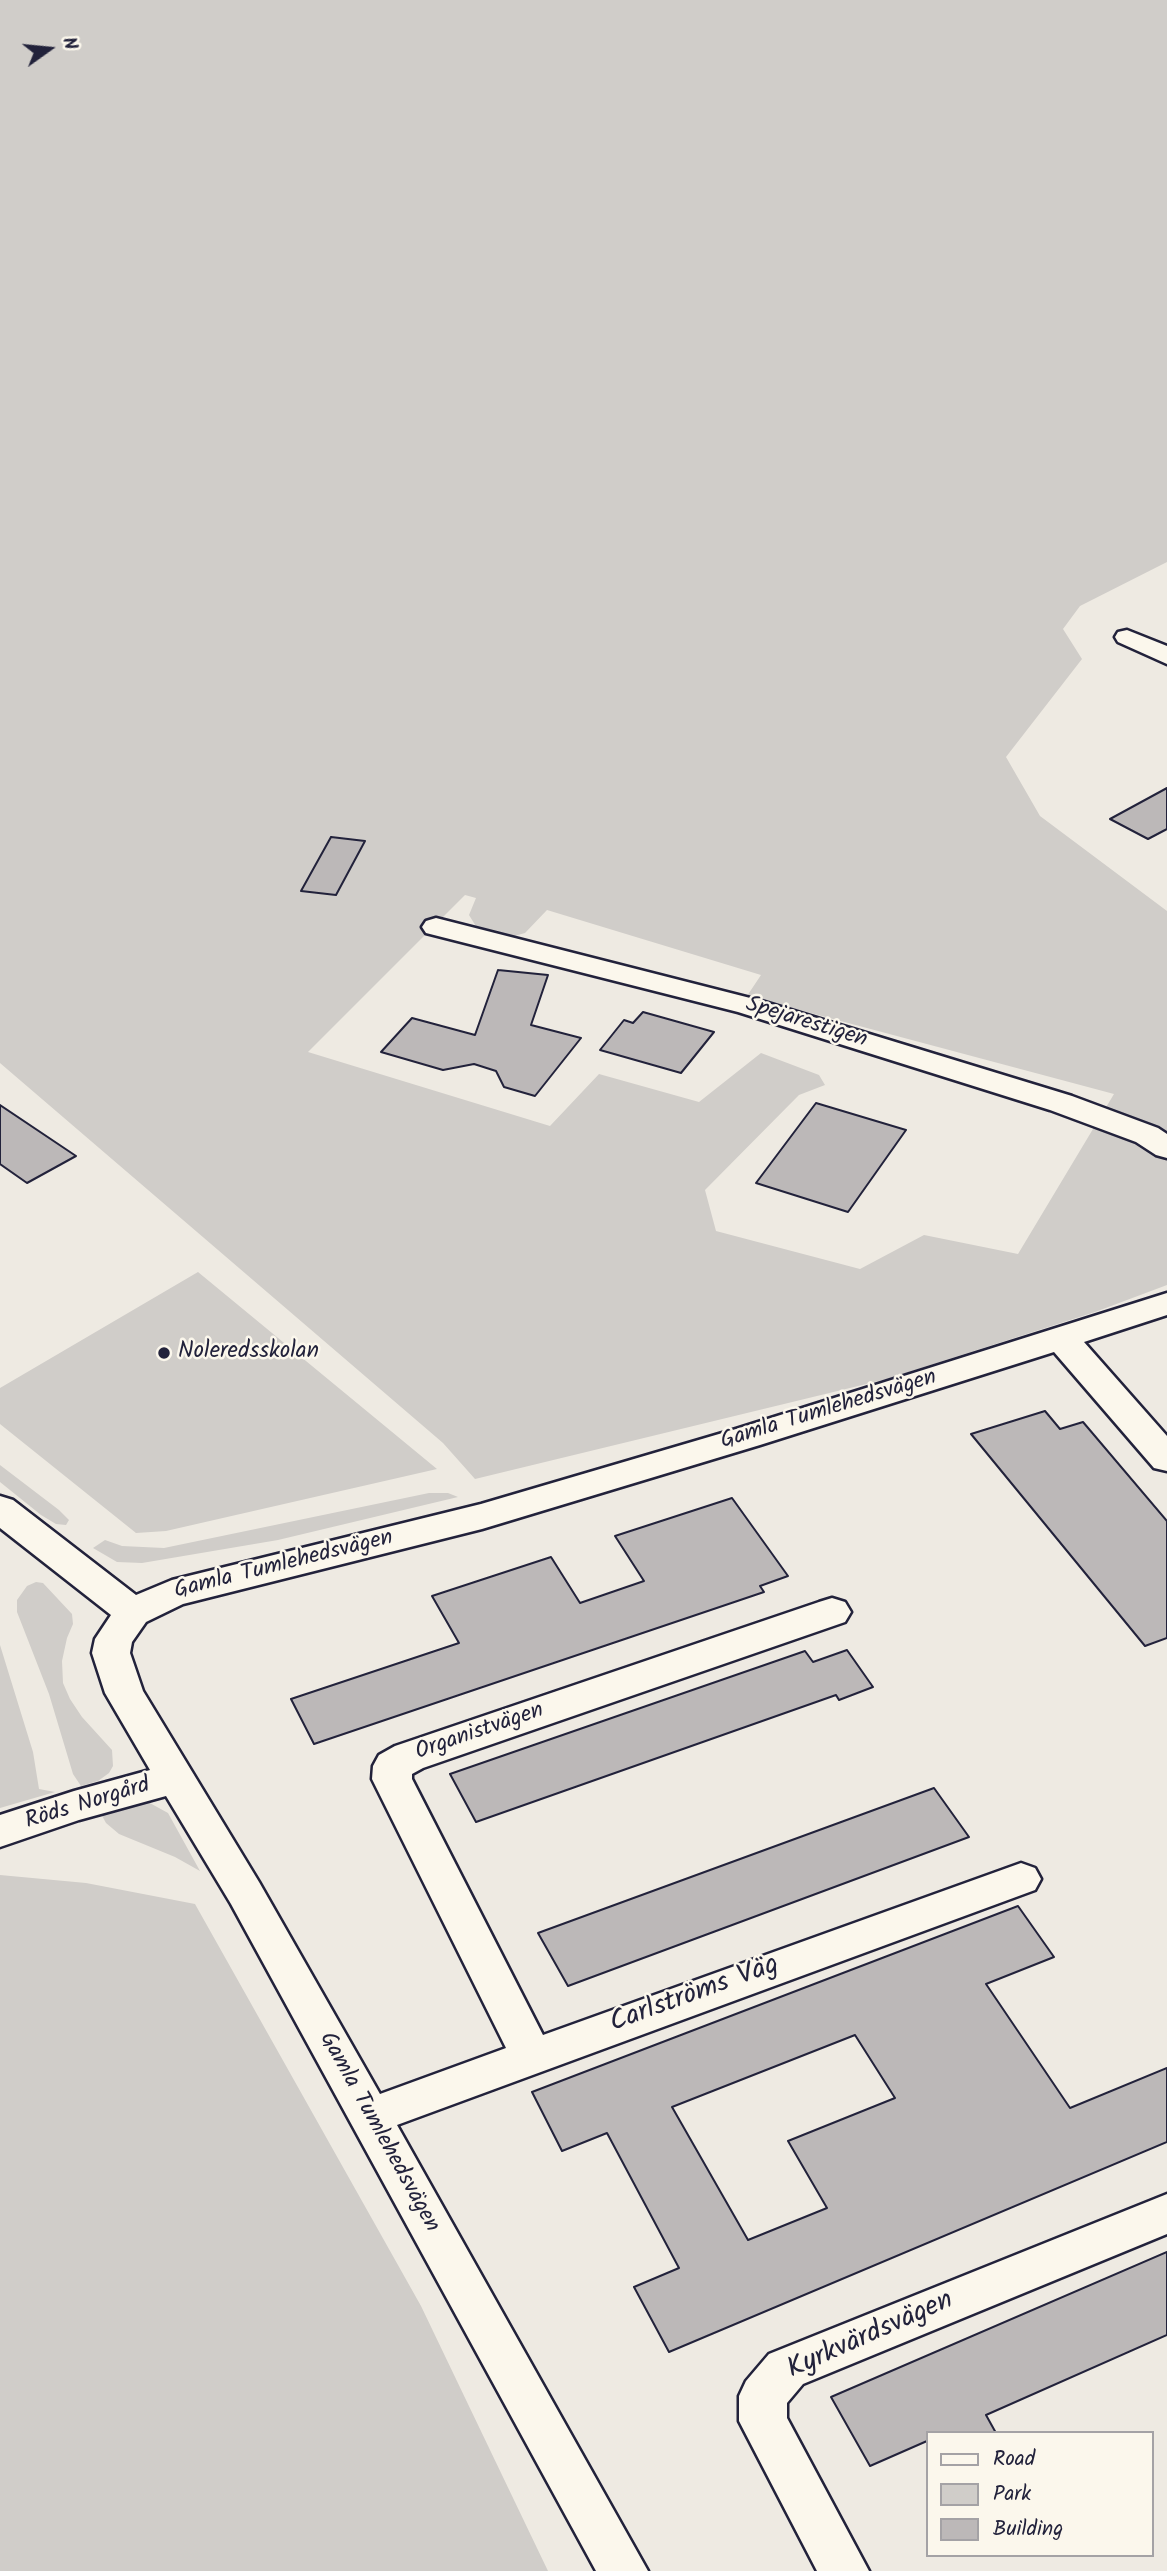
<!DOCTYPE html>
<html>
<head>
<meta charset="utf-8">
<style>
	body { margin:0 }
	#map { position:relative; width:1167px; height:2571px; overflow:hidden; background:#eeeae2; font-family:Kalam,sans-serif }
	canvas { display:block }
	.legend { position:absolute; left:926px; top:2431px; width:228px; height:126px; box-sizing:border-box; background:#fbf7ec; border:2px solid #a4a2a5; margin:0; padding:9px 12px; list-style:none; font-size:21px; color:#22223b }
	.legend li { display:flex; align-items:center; gap:14px; height:35px }
	.legend b { width:35px; border:2px solid #a4a2a5 }
	.north { position:absolute; left:14px; top:14px; width:70px; height:70px; -webkit-text-stroke:5px #fbf7ec; paint-order:stroke; rotate:75deg; font-size:19px; font-weight:700; line-height:28px; text-align:center; color:#22223b }
	.north::after { content:''; display:block; margin:auto; width:24px; height:32px; background:#22223b; clip-path:polygon(50% 0,100% 100%,50% 72%,0 100%) }
</style>
</head>
<body>
<div id="map">
<canvas width="1167" height="2571"></canvas>
<ul class="legend">
<li><b style="height:9px;background:#fbf7ec"></b>Road</li>
<li><b style="height:19px;background:#d0cdc9"></b>Park</li>
<li><b style="height:19px;background:#bcb8b8"></b>Building</li>
</ul>
<div class="north">N</div>
</div>
<script>
const g = document.querySelector('canvas').getContext('2d');
g.lineJoin = 'round';
function fillPath(path, color) {
  g.fillStyle = color;
  g.fill(path, 'evenodd');
}
function poly(rows) {
  const path = new Path2D();
  for (const r of rows) {
    path.moveTo(r[0], r[1]);
    for (let i = 2; i < r.length; i += 2) path.lineTo(r[i], r[i + 1]);
  }
  return path;
}
function stroke(path, color, width, dash) {
  g.strokeStyle = color;
  g.lineWidth = width;
  g.lineCap = dash ? 'butt' : 'round';
  g.setLineDash(dash || []);
  g.stroke(path);
}
function drawText(font, color, halo, rows, align = 'center') {
  g.font = font + ' Kalam,sans-serif';
  g.lineWidth = 5;
  g.setLineDash([]);
  g.textBaseline = 'middle';
  g.strokeStyle = halo;
  g.fillStyle = color;
  for (const [text, x, y, turn = 0] of rows) {
    g.save();
    g.translate(x, y);
    g.rotate((+turn || 0) * Math.PI / 180);
    g.textAlign = isNaN(turn) ? turn : align;
    if (halo) g.strokeText(text, 0, 0);
    g.fillText(text, 0, 0);
    g.restore();
  }
}
const green = poly([
	[0,0,1167,0,1167,562,1080,606,1063,629,1082,659,1006,757,1040,816,1167,911,1167,1285,1095,1312,887,1379,475,1479,443,1443,0,1063],
	[465,895,476,898,469,915,477,928,497,935,511,937,525,933,547,910,761,975,747,996,1114,1094,1018,1254,924,1235,860,1269,716,1231,705,1190,799,1095,825,1085,819,1075,761,1053,699,1102,599,1074,550,1126,308,1052],
	[198,1272,437,1469,166,1531,136,1533,0,1424,0,1388],
	[0,1465,59,1510,69,1520,66,1525,56,1524,41,1515,0,1482],
	[429,1493,448,1493,458,1497,278,1540,142,1563,117,1562,93,1548,105,1540,122,1546,164,1548],
	[36,1582,43,1583,72,1614,73,1624,67,1638,62,1661,63,1683,70,1699,82,1717,112,1750,113,1766,109,1773,98,1781,81,1786,73,1774,49,1694,17,1612,17,1600,27,1586],
	[0,1645,33,1752,39,1789,55,1792,0,1808],
	[137,1802,148,1802,168,1813,200,1871,175,1857,119,1834,106,1823,100,1812],
	[0,1875,86,1883,195,1904,421,2306,548,2571,0,2571]
]);
const building = poly([
	[1167,788,1167,829,1148,839,1110,819,1167,788],
	[331,837,365,841,336,895,301,891,331,837],
	[498,970,548,975,531,1025,581,1038,535,1096,504,1087,496,1071,474,1064,443,1070,381,1052,412,1018,475,1035,498,970],
	[643,1012,714,1032,681,1073,600,1050,624,1020,633,1023,643,1012],
	[816,1103,906,1130,848,1212,756,1183,816,1103],
	[0,1105,76,1156,27,1183,0,1164,0,1105],
	[1045,1411,1060,1429,1083,1422,1167,1521,1167,1638,1145,1646,971,1434,1045,1411],
	[732,1498,788,1576,760,1586,764,1592,314,1744,291,1699,459,1643,432,1596,551,1557,580,1603,644,1581,615,1536,732,1498],
	[847,1650,873,1687,839,1700,836,1695,476,1822,450,1774,805,1651,813,1662,847,1650],
	[934,1788,969,1837,568,1986,538,1933,934,1788],
	[1018,1906,1054,1957,986,1984,1070,2108,1167,2068,1167,2142,669,2352,634,2287,679,2268,607,2133,562,2151,532,2092,1018,1906],
	[855,2035,895,2098,788,2141,827,2208,748,2240,672,2107,855,2035],
	[1167,2252,1167,2335,986,2415,996,2433,927,2433,927,2441,870,2466,831,2397,1167,2252]
]);
const street = poly([
	[1127,630,1167,646,1167,664,1118,642,1115,637,1118,632,1127,630],
	[436,918,758,1000,1072,1096,1158,1128,1167,1134,1167,1158,1156,1155,1136,1142,1050,1110,738,1012,426,933,422,927,426,921,436,918],
	[1167,1293,1167,1315,1084,1342,1167,1436,1167,1471,1154,1468,1054,1352,760,1445,482,1529,183,1604,146,1622,132,1642,130,1653,143,1691,259,1882,380,2094,506,2048,372,1779,373,1766,379,1755,395,1746,819,1602,832,1598,845,1602,851,1612,845,1622,423,1768,412,1774,412,1779,543,2035,1021,1863,1035,1868,1041,1879,1035,1890,397,2125,648,2571,596,2571,231,1904,166,1796,79,1820,0,1847,0,1815,74,1791,150,1770,105,1693,92,1653,95,1639,111,1615,0,1528,0,1496,13,1500,136,1595,172,1580,481,1504,736,1429,1167,1293],
	[1167,2194,1167,2234,803,2384,787,2403,787,2418,869,2571,817,2571,739,2421,739,2396,746,2381,769,2354,1167,2194]
]);
const markers = [
	[164,1353,7,"#22223b"]
];
const streetNames = [
	["Spejarestigen",806,1024,17],
	["Gamla Tumlehedsvägen",829,1411,-17],
	["Gamla Tumlehedsvägen",284,1566,-14],
	["Organistvägen",480,1733,-19],
	["Röds Norgård",88,1805,-17],
	["Gamla Tumlehedsvägen",378,2133,61]
];
const poiNames = [
	["Noleredsskolan",178,1353]
];
const nearStreetnames = [
	["Carlströms Väg",695,1996,-20],
	["Kyrkvärdsvägen",871,2337,-24]
];
fillPath(green, '#d0cdc9');
fillPath(building, '#bcb8b8');
stroke(building, '#22223b', 2);
stroke(street, '#22223b', 5);
fillPath(street, '#fbf7ec');
for (const [x, y, r, color] of markers) {
  const dot = new Path2D();
  dot.arc(x, y, r, 0, 2 * Math.PI);
  g.fillStyle = color;
  g.fill(dot);
  stroke(dot, '#fbf7ec', 2.5);
}
drawText('23px', '#22223b', '#fbf7ec', streetNames);
drawText('23px', '#22223b', '#fbf7ec', poiNames, 'left');
drawText('28px', '#22223b', '#fbf7ec', nearStreetnames);
</script>
</body>
</html>
